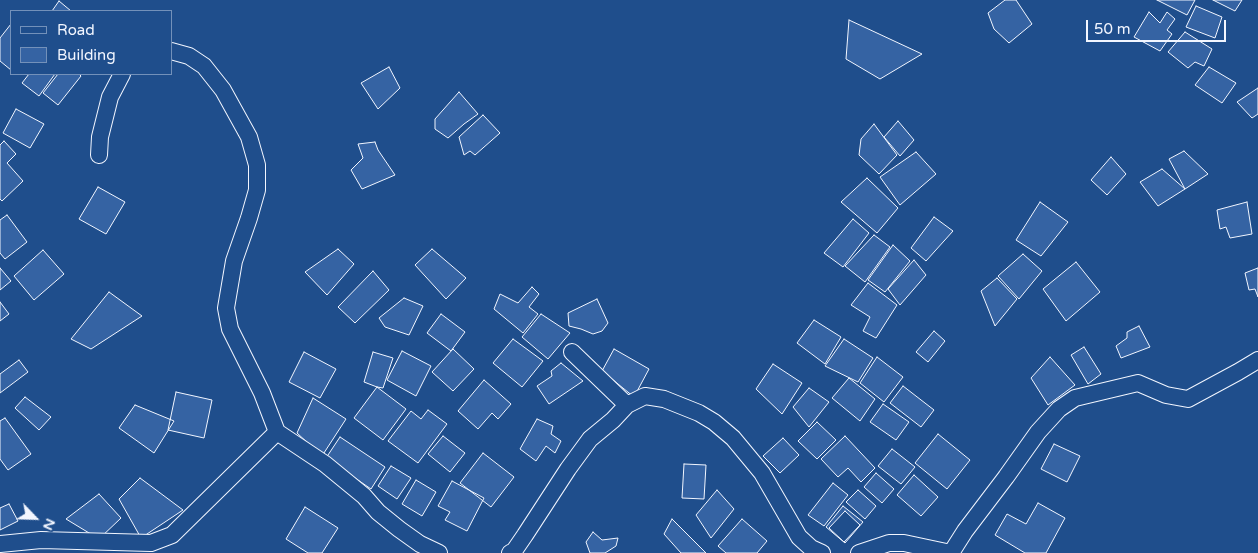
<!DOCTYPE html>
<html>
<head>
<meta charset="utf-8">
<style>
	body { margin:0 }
	#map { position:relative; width:1258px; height:553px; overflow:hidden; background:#1f4e8c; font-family:"Varela Round",sans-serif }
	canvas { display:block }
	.legend { position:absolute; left:10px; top:10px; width:162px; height:65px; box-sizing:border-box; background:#1f4e8c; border:1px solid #7391ba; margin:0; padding:6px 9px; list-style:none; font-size:15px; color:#f2f6ff }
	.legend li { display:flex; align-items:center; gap:10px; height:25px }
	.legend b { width:25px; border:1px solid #7391ba }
	.north { position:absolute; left:10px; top:493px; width:50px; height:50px; -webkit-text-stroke:4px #1f4e8c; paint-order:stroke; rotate:114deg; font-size:14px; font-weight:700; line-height:20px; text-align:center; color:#f2f6ff }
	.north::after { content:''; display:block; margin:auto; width:18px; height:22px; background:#f2f6ff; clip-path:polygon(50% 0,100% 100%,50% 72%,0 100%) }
	.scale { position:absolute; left:1086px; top:20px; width:140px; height:22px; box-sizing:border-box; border:2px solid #f2f6ff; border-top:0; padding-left:6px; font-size:15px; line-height:18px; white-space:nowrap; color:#f2f6ff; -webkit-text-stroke:4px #1f4e8c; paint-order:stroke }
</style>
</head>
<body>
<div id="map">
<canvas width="1258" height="553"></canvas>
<ul class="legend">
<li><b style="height:6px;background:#1f4e8c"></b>Road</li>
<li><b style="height:14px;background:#3563a3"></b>Building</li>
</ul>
<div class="north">N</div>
<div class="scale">50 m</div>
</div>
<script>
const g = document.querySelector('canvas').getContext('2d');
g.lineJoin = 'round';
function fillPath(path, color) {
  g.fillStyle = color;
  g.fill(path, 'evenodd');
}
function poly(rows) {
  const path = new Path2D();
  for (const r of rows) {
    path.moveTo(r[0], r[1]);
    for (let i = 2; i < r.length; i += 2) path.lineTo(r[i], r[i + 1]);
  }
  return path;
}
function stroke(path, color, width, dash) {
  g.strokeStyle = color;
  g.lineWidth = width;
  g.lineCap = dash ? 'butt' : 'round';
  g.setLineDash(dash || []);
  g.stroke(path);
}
const building = poly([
	[1005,0,1016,0,1032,24,1009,43,994,29,988,13,1005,0],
	[1157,0,1195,0,1187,15,1157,0],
	[1213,0,1242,0,1235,11,1213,0],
	[59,1,71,11,52,11,59,1],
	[1196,6,1222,17,1215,38,1186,27,1196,6],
	[1149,12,1160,23,1167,12,1175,19,1167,30,1172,34,1160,51,1134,37,1149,12],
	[849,20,922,54,880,79,846,59,849,20],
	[11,24,11,70,0,61,0,38,11,24],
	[1185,32,1212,49,1204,66,1195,62,1188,68,1168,52,1185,32],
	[389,67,400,88,378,109,361,83,389,67],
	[1209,67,1236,83,1222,103,1195,85,1209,67],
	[29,74,55,74,39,96,22,83,29,74],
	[58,74,79,74,81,76,58,105,43,93,58,74],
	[1258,88,1258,114,1252,118,1237,102,1258,88],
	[459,92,478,114,464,124,448,138,435,129,435,119,459,92],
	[16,109,44,124,30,148,3,133,16,109],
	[483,115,500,133,475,155,470,151,464,155,459,137,483,115],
	[898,121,914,140,900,156,884,137,898,121],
	[874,124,897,155,879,174,859,155,861,139,874,124],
	[4,141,16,154,7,163,23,181,2,201,0,199,0,145,4,141],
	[375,142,378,150,395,175,362,189,351,170,363,158,358,144,375,142],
	[1184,151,1208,174,1185,189,1169,159,1184,151],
	[916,152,936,174,900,205,880,177,916,152],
	[1111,157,1126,174,1107,195,1091,180,1111,157],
	[1162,169,1185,189,1158,206,1140,182,1162,169],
	[867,178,898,208,877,233,841,202,867,178],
	[98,187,125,202,106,234,79,219,98,187],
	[1040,202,1068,222,1041,256,1016,240,1040,202],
	[1247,202,1252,234,1230,238,1226,227,1220,229,1217,210,1247,202],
	[7,215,27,242,5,259,0,253,0,220,7,215],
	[934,217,953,231,926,261,911,248,934,217],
	[853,219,869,233,843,267,824,253,853,219],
	[874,235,890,247,865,282,845,266,874,235],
	[893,245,910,261,885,292,868,280,893,245],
	[338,249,354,264,327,295,305,272,338,249],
	[432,249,466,278,446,299,415,265,432,249],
	[43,250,64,274,34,300,14,276,43,250],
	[1023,254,1042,271,1019,299,998,276,1023,254],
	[914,260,926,275,900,305,888,289,914,260],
	[1076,262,1100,292,1066,321,1043,289,1076,262],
	[0,268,11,281,0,290,0,268],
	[1258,268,1258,297,1255,289,1249,290,1245,273,1258,268],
	[373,271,389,290,355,323,338,307,373,271],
	[997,278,1017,299,995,326,981,291,997,278],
	[868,283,897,305,876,338,863,331,870,317,851,305,868,283],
	[532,287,539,294,529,307,538,314,523,333,494,309,500,294,518,303,532,287],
	[109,292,142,316,91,349,71,339,109,292],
	[404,298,423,306,409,335,385,327,379,318,404,298],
	[597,299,608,323,602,331,593,334,581,329,569,326,568,313,597,299],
	[0,302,9,314,0,321,0,302],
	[441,314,465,332,451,351,427,333,441,314],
	[541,314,570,333,548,359,522,337,541,314],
	[814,320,841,337,825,364,797,343,814,320],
	[1139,326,1150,347,1121,358,1116,346,1127,338,1127,332,1139,326],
	[934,331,945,341,928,362,916,352,934,331],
	[513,339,543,361,522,387,493,363,513,339],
	[844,339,873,358,858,382,825,366,844,339],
	[1084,347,1101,374,1088,384,1071,355,1084,347],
	[453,349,474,369,453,391,432,372,453,349],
	[614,349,649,369,634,397,602,371,614,349],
	[402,351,431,366,416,396,387,380,402,351],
	[304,352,336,369,320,398,289,382,304,352],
	[373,352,393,358,383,388,377,387,364,382,373,352],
	[877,357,903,377,884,402,860,383,877,357],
	[1050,357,1075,385,1048,405,1031,378,1050,357],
	[19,360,28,372,0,393,0,374,19,360],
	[561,363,583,381,549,404,537,386,552,376,551,371,561,363],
	[773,364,802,383,782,414,756,389,773,364],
	[849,378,875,399,860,421,832,398,849,378],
	[484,380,511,404,498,419,492,413,478,429,458,411,484,380],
	[903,386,934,410,921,427,890,403,903,386],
	[377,387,406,409,383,440,354,418,377,387],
	[809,388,829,402,809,427,793,407,809,388],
	[176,392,212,400,204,438,168,430,176,392],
	[25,397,51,417,39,430,15,408,25,397],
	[313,398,346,419,322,456,297,433,313,398],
	[883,404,909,422,896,440,870,422,883,404],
	[135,405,174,421,154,453,119,428,135,405],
	[428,410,447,424,418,463,388,441,411,411,421,419,428,410],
	[5,418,31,454,8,470,0,459,0,421,5,418],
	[537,419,553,426,551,434,561,441,555,453,546,446,536,461,520,449,537,419],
	[817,422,836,440,817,459,798,441,817,422],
	[938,434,970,460,947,489,915,463,938,434],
	[443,436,465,453,450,472,428,454,443,436],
	[845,436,875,468,861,482,848,468,838,477,821,459,845,436],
	[340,437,385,467,371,489,326,458,340,437],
	[783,438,799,455,780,473,763,456,783,438],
	[1054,444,1080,456,1067,482,1041,469,1054,444],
	[892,449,915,467,901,484,878,466,892,449],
	[483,453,514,477,491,507,460,483,483,453],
	[684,464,706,465,704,499,682,498,684,464],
	[391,466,411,478,397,499,378,486,391,466],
	[876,473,894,489,882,503,864,487,876,473],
	[914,475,938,497,921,516,897,495,914,475],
	[140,478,183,510,141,538,119,499,140,478],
	[416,480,436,492,422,516,402,504,416,480],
	[452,481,484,498,467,531,445,520,450,512,438,506,452,481],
	[833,483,848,495,824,526,808,515,833,483],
	[717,490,734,509,711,538,696,515,717,490],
	[858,490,876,506,865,519,846,502,858,490],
	[99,494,121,518,99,539,66,519,99,494],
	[1038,503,1065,518,1046,553,1025,553,995,535,1007,514,1026,524,1038,503],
	[9,504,18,521,0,530,0,508,9,504],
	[843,506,863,522,845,543,826,527,843,506],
	[305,507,338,528,322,553,308,553,286,539,305,507],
	[845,511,860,525,844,542,829,528,845,511],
	[672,519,706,553,681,553,664,534,672,519],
	[742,519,767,541,757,553,726,553,718,546,742,519],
	[593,532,602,540,618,538,616,546,605,553,590,553,586,542,593,532]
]);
const street = poly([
	[171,51,189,56,204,66,223,90,249,137,257,165,257,190,249,218,234,261,226,308,230,329,262,393,277,432,325,464,364,496,378,512,399,529,420,544,439,553],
	[99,155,100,137,110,97,122,74],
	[572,352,627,405],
	[0,544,41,540,151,543,172,535,277,432],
	[510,553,514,551,525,535,568,469,590,439,613,420,627,405,645,396,664,399,699,413,714,422,733,438,762,473,799,537,811,548,822,553],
	[859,553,889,543,904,543,951,553],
	[951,553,965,531,1006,477,1038,432,1059,409,1075,398,1138,383,1166,395,1188,399,1238,372,1258,360]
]);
fillPath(building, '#3563a3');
stroke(building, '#f2f6ff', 1);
stroke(street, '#f2f6ff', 18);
stroke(street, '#1f4e8c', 16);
</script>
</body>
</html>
